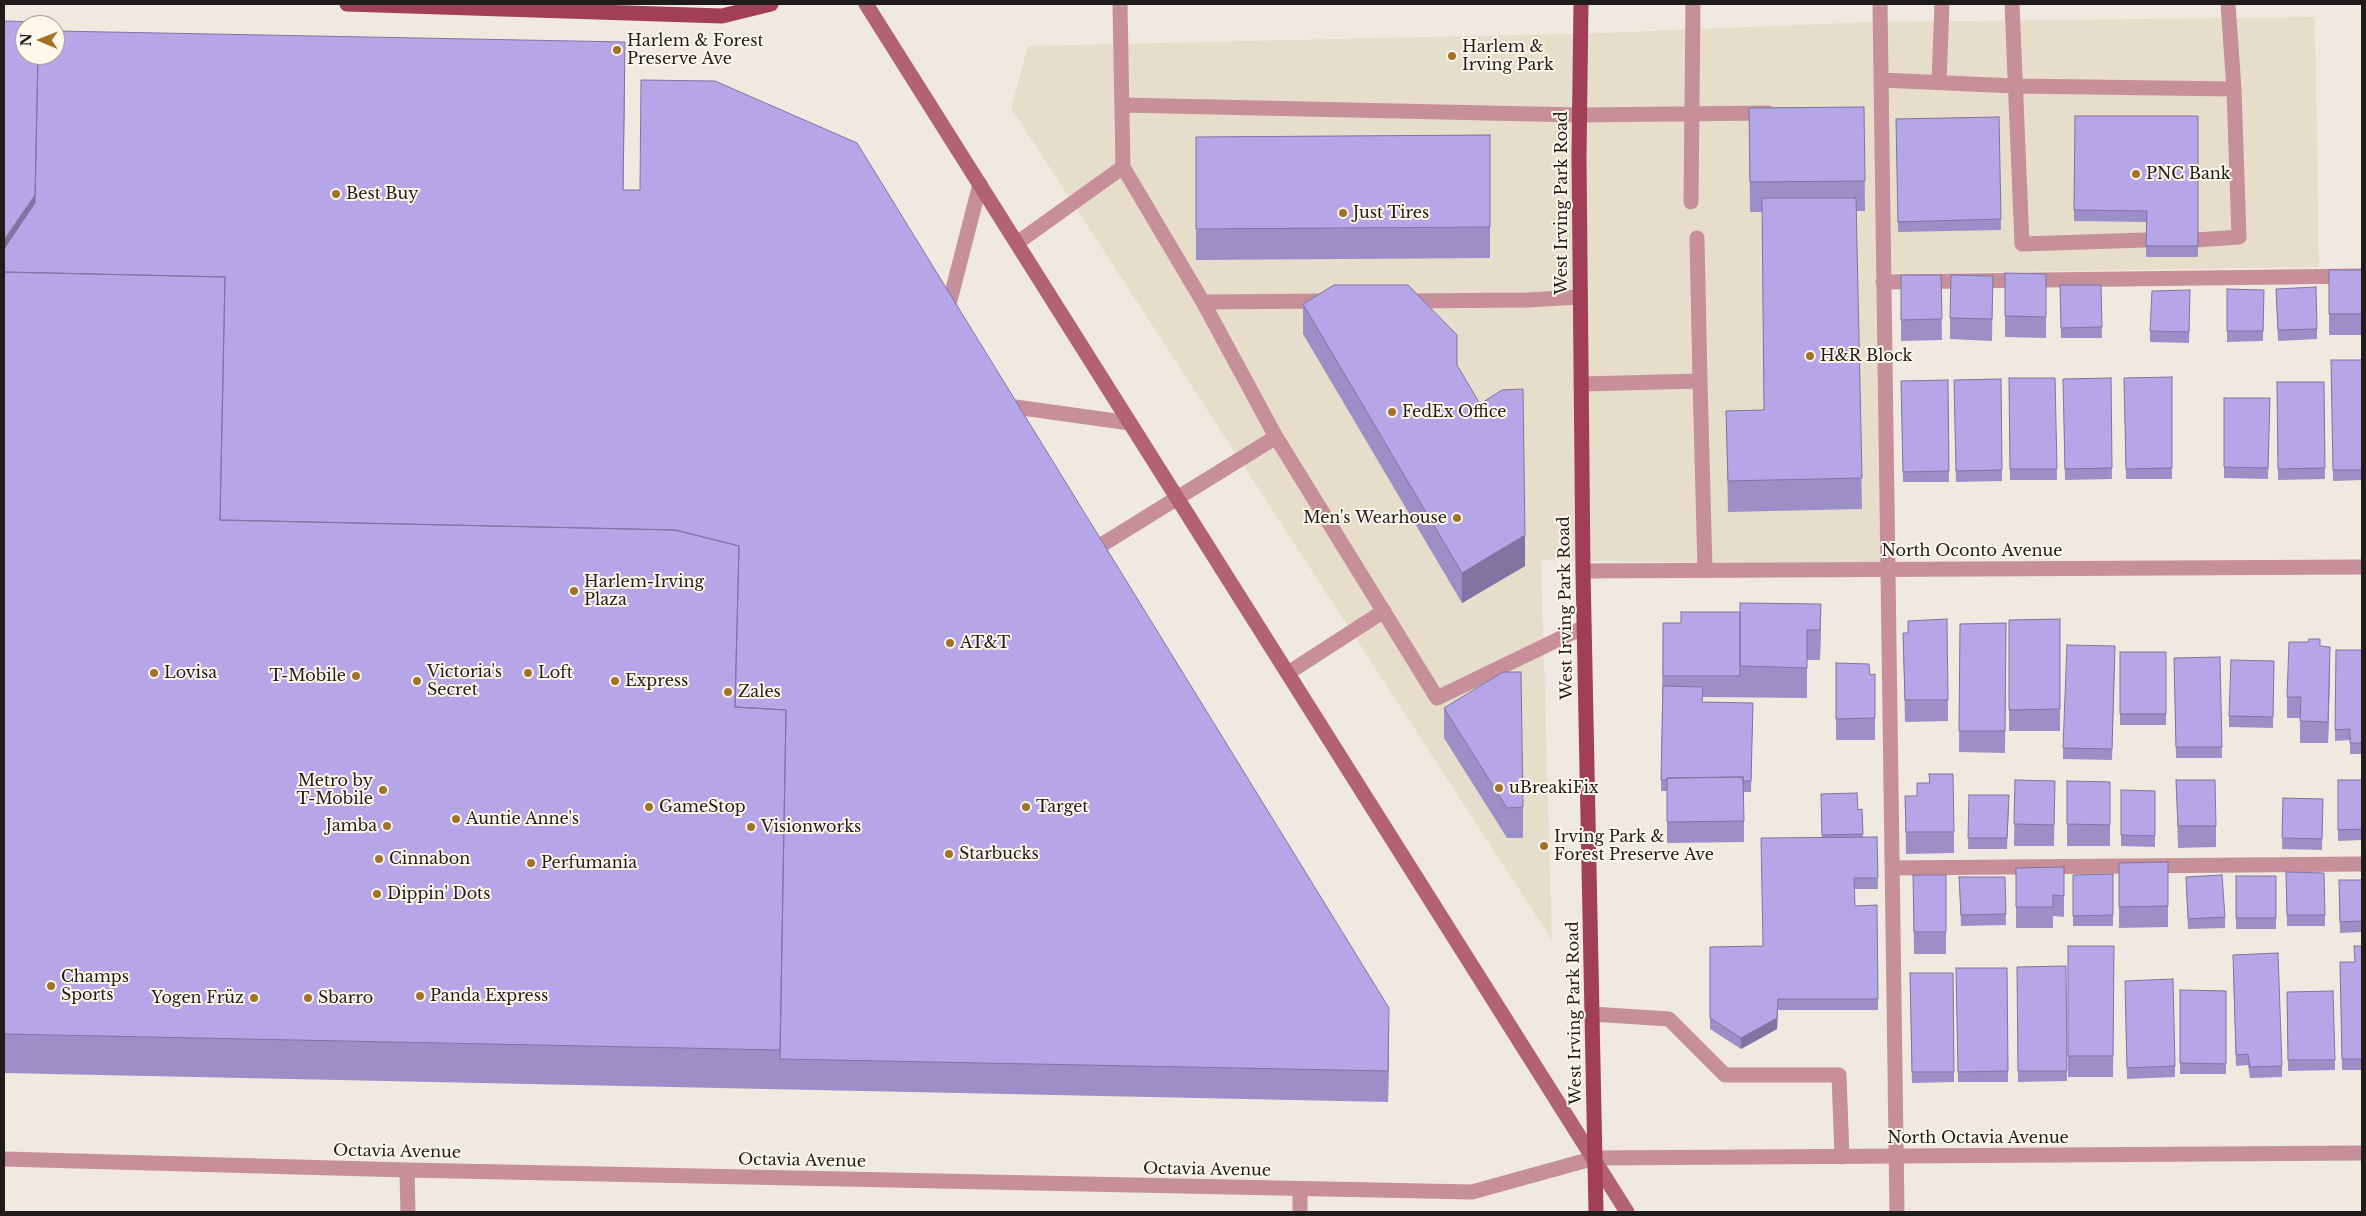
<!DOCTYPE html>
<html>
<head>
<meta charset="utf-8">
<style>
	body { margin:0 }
	#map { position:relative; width:2366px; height:1216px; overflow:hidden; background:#f0e9df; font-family:"Libre Baskerville",serif }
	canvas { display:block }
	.frame { position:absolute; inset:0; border:5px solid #1f1d19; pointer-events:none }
	.north { position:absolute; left:15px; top:15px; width:50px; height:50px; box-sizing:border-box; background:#fdf7ec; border:1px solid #a4a098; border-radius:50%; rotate:271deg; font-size:14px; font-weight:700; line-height:20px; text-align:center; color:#1f1d19 }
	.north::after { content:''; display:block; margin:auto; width:18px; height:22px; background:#a27227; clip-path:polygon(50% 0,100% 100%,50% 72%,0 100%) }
</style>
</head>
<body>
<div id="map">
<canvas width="2366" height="1216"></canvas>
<div class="frame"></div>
<div class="north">N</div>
</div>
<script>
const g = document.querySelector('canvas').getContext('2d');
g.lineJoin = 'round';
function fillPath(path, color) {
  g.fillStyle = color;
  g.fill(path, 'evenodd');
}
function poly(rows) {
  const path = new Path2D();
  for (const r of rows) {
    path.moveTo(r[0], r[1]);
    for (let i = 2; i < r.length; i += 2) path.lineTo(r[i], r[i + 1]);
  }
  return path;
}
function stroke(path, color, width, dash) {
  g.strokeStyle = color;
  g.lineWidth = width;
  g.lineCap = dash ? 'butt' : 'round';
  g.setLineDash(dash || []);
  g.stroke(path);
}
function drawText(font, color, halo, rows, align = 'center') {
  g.font = font + ' "Libre Baskerville",serif';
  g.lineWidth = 4;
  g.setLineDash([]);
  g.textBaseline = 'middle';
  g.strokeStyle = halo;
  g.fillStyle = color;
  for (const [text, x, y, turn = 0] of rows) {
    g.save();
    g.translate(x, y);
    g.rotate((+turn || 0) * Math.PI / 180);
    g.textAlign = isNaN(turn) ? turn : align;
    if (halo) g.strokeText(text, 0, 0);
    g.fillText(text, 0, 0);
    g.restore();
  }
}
const built = poly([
	[2315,17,2319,267,1878,274,1883,566,1541,560,1552,940,1011,108,1028,46,1603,33,1874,22]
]);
const lane = poly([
	[1880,4,1897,1212],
	[2012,4,2022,244,2145,240],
	[1881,80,2015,86,2234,89],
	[1939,82,1942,4],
	[1122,105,1579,115,1768,113],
	[1123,167,1203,302,1327,301],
	[1691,202,1693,4],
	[2197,240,2239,237,2234,89,2228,4],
	[1017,243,1123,167,1120,4],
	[1883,282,2362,276],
	[1405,301,1527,300,1580,297],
	[1203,302,1276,437,1437,698,1584,627],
	[946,316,980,184],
	[1700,381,1705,570],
	[1581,384,1700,381,1697,238],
	[1001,405,1130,423],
	[1090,552,1276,437],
	[1288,673,1384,611],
	[1892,868,2362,864],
	[1592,1014,1669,1019,1725,1075,1839,1075,1842,1157],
	[1300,1190,1300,1212]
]);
const street = poly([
	[1583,571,2362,567],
	[4,1159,407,1170,1472,1192,1595,1158,2362,1153],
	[407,1170,408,1212]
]);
const secondary = poly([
	[866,4,1627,1212]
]);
const primary = poly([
	[347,4,722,16,771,4],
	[1581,4,1579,156,1583,571,1596,1212]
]);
const wall = poly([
	[4,21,25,55,625,72,623,190,1389,1038,1388,1102,4,1073],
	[1864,107,1865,211,1856,211,1862,509,1728,512,1726,411,1764,410,1762,212,1750,212,1749,108],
	[2075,116,2198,116,2198,257,2146,257,2146,222,2074,221],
	[1999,117,2001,230,1898,232,1896,119],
	[1490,135,1490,258,1196,260,1196,137],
	[2329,270,2362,270,2362,335,2329,335],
	[2005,273,2046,274,2046,338,2005,337],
	[1901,275,1941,275,1942,340,1901,341],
	[1993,276,1992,341,1950,339,1950,318],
	[2060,285,2101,285,2102,338,2061,338],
	[2227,289,2264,290,2263,341,2227,342],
	[2276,289,2317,329,2317,339,2278,341],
	[2190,290,2189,343,2150,342,2150,331],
	[1303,304,1457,366,1525,566,1462,603,1303,334],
	[2331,360,2362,360,2362,480,2333,481],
	[2172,377,2172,479,2126,479,2124,378],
	[2009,378,2055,378,2057,480,2010,480],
	[2111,378,2112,479,2065,480,2063,379],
	[2001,379,2002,481,1956,482,1954,380],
	[1948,380,1949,482,1903,482,1901,381],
	[2277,382,2324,382,2325,479,2278,480],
	[2224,398,2270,398,2268,479,2224,478],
	[1821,604,1820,660,1807,660,1807,698,1703,697,1702,702,1753,703,1751,792,1744,792,1744,842,1667,843,1667,791,1661,791,1663,623,1681,623,1740,612],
	[2060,619,2060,731,2009,731,2009,620],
	[2006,623,2005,753,1959,752,1960,624],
	[1903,633,1908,633,1948,700,1948,721,1905,722],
	[2320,646,2330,668,2328,743,2300,743,2300,718,2287,718,2287,697],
	[2336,650,2362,650,2362,754,2350,754,2350,740,2335,741],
	[2120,652,2166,652,2166,725,2120,725],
	[2115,657,2112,760,2063,759,2063,748],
	[2220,657,2222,758,2176,758,2174,658],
	[2274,661,2273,728,2229,727,2229,716],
	[1836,663,1870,675,1875,674,1875,740,1836,740],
	[1444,708,1523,807,1523,838,1507,838,1444,738],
	[1929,774,1954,832,1954,853,1906,854,1905,796,1917,796,1917,783,1929,783],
	[2015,780,2055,781,2054,846,2014,846],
	[2176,780,2216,826,2216,847,2178,848],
	[2338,780,2362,780,2362,840,2338,841],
	[2067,781,2110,782,2110,846,2067,846],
	[2121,790,2155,791,2155,847,2121,846],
	[1969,795,2009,806,2007,849,1968,849],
	[2283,798,2323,799,2322,850,2282,849],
	[1821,805,1858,810,1862,809,1863,837,1877,837,1878,889,1854,889,1855,906,1877,905,1878,1010,1778,1010,1777,1029,1741,1049,1710,1029,1710,947,1763,946,1822,838],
	[2168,862,2168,927,2119,928,2119,863],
	[2064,867,2064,917,2053,916,2053,928,2016,928,2016,868],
	[2286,872,2325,915,2325,926,2287,926],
	[2113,874,2113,926,2073,926,2073,875],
	[1913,875,1946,875,1946,954,1914,954],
	[2236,876,2276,876,2276,929,2236,929],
	[1959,877,2005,877,2006,925,1961,926],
	[2186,877,2225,917,2225,928,2188,929],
	[2362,880,2362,932,2340,933,2339,891],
	[2068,946,2114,946,2113,1077,2068,1077],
	[2362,946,2362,1070,2342,1070,2340,962,2355,962],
	[2066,966,2067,1081,2018,1082,2017,967],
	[2233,966,2282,1066,2282,1077,2250,1078,2248,1065,2236,1066],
	[1956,968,2007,968,2008,1082,1958,1082],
	[1910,973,1953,973,1954,1082,1912,1083],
	[2180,990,2226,991,2226,1074,2180,1074],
	[2125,992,2175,1066,2175,1077,2127,1079],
	[2287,992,2335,1060,2335,1070,2288,1071]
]);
const shadedWall = poly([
	[625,42,625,72,623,221,623,190],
	[35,195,35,234,4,279,4,240],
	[1525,535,1525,566,1462,603,1462,573],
	[1821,604,1821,635,1820,660],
	[2330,647,2330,668,2328,743,2328,722],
	[1778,999,1777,1029,1741,1049,1741,1038],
	[1389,1008,1389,1038,1388,1102,1388,1071]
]);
const building = poly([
	[4,21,38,22,38,25,25,25,25,55,38,55,35,195,4,240,4,21],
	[55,31,625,42,623,190,640,190,641,80,715,81,857,143,1389,1008,1388,1071,780,1059,786,710,735,707,739,546,675,530,220,520,225,277,4,272,4,249,35,203,38,55,55,55,55,31],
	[1864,107,1865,181,1750,182,1749,108,1864,107],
	[2075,116,2198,116,2198,246,2146,246,2147,211,2074,210,2075,116],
	[1999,117,2001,219,1898,222,1896,119,1999,117],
	[1490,135,1490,227,1196,229,1196,137,1490,135],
	[1762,198,1856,198,1862,478,1728,481,1726,411,1764,410,1762,198],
	[2329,270,2362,270,2362,314,2329,314,2329,270],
	[4,272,225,277,220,520,675,530,739,546,735,707,786,710,780,1050,4,1034,4,272],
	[2005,273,2046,274,2046,317,2005,316,2005,273],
	[1901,275,1941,275,1942,319,1901,320,1901,275],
	[1951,275,1993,276,1992,319,1950,318,1951,275],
	[1334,285,1408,285,1457,335,1457,365,1480,404,1502,390,1523,389,1525,535,1462,573,1303,304,1334,285],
	[2060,285,2101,285,2102,327,2061,328,2060,285],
	[2316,287,2317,329,2278,330,2276,289,2316,287],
	[2227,289,2264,290,2263,331,2227,331,2227,289],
	[2190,290,2189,332,2150,331,2152,291,2190,290],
	[2331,360,2362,360,2362,470,2333,470,2331,360],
	[2172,377,2172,468,2126,469,2124,378,2172,377],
	[2009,378,2055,378,2057,469,2010,469,2009,378],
	[2111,378,2112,468,2065,469,2063,379,2111,378],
	[2001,379,2002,470,1956,471,1954,380,2001,379],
	[1948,380,1949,471,1903,472,1901,381,1948,380],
	[2277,382,2324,382,2325,468,2278,469,2277,382],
	[2224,398,2270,398,2268,468,2224,467,2224,398],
	[1740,603,1821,604,1820,630,1807,630,1807,668,1740,666,1740,603],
	[1681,612,1740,612,1740,676,1663,676,1663,623,1681,623,1681,612],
	[1947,619,1948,700,1905,700,1903,633,1908,633,1908,621,1947,619],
	[2060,619,2060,709,2009,710,2009,620,2060,619],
	[2006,623,2005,731,1959,731,1960,624,2006,623],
	[2309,639,2320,639,2320,646,2330,647,2328,722,2300,721,2301,697,2287,697,2289,642,2308,642,2309,639],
	[2067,645,2115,646,2112,749,2063,748,2067,645],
	[2336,650,2362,650,2362,743,2350,743,2350,729,2335,730,2336,650],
	[2120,652,2166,652,2166,714,2120,714,2120,652],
	[2220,657,2222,747,2176,747,2174,658,2220,657],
	[2231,660,2274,661,2273,717,2229,716,2231,660],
	[1836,663,1869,664,1870,675,1875,674,1875,718,1836,719,1836,663],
	[1503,672,1521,672,1523,807,1507,808,1444,708,1503,672],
	[1663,686,1703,687,1702,702,1753,703,1751,781,1743,781,1743,777,1667,778,1667,780,1661,780,1663,686],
	[1929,774,1953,774,1954,832,1906,832,1905,796,1917,796,1917,783,1930,783,1929,774],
	[1743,777,1744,821,1667,822,1667,778,1743,777],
	[2015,780,2055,781,2054,825,2014,824,2015,780],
	[2176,780,2215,780,2216,826,2178,826,2176,780],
	[2338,780,2362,780,2362,829,2338,830,2338,780],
	[2067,781,2110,782,2110,825,2067,824,2067,781],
	[2121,790,2155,791,2155,836,2121,835,2121,790],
	[1857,793,1858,810,1862,809,1863,834,1822,835,1821,794,1857,793],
	[1969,795,2009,795,2007,838,1968,838,1969,795],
	[2283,798,2323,799,2322,839,2282,838,2283,798],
	[1877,837,1878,878,1854,878,1855,906,1877,905,1878,999,1778,999,1777,1018,1741,1038,1710,1018,1710,947,1763,946,1761,838,1877,837],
	[2168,862,2168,906,2119,907,2119,863,2168,862],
	[2064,867,2064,896,2053,895,2053,907,2016,907,2016,868,2064,867],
	[2286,872,2324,873,2325,915,2287,915,2286,872],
	[2113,874,2113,915,2073,916,2073,875,2113,874],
	[1913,875,1946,875,1946,932,1914,932,1913,875],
	[2222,875,2225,917,2188,919,2186,877,2222,875],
	[2236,876,2276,876,2276,918,2236,918,2236,876],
	[1959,877,2005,877,2006,914,1961,915,1959,877],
	[2339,880,2362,880,2362,921,2340,922,2339,880],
	[2068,946,2114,946,2113,1056,2068,1056,2068,946],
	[2354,946,2362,946,2362,1059,2342,1059,2340,962,2355,962,2354,946],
	[2278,953,2282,1066,2250,1067,2248,1054,2236,1055,2233,955,2278,953],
	[2066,966,2067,1071,2018,1071,2017,967,2066,966],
	[1956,968,2007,968,2008,1071,1958,1072,1956,968],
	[1910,973,1953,973,1954,1072,1912,1072,1910,973],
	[2173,979,2175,1066,2127,1068,2125,981,2173,979],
	[2180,990,2226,991,2226,1064,2180,1063,2180,990],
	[2333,991,2335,1060,2288,1060,2287,992,2333,991]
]);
const markers = [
	[617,50,5,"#a27227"],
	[1452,56,5,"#a27227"],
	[2136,174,5,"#a27227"],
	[336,194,5,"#a27227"],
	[1343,213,5,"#a27227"],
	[1810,356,5,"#a27227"],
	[1392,412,5,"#a27227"],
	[1457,518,5,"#a27227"],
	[574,591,5,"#a27227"],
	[950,643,5,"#a27227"],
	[154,673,5,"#a27227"],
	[528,673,5,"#a27227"],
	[356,676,5,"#a27227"],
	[417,681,5,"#a27227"],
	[615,681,5,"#a27227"],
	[728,692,5,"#a27227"],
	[1499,788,5,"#a27227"],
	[383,790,5,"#a27227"],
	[649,807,5,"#a27227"],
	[1026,807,5,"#a27227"],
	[456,819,5,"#a27227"],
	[387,826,5,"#a27227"],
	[751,827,5,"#a27227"],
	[1544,846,5,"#a27227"],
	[949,854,5,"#a27227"],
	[379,859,5,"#a27227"],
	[531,863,5,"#a27227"],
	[377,894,5,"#a27227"],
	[51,986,5,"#a27227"],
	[420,996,5,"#a27227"],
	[254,998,5,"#a27227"],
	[308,998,5,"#a27227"]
];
const poiNames = [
	["Harlem & Forest",627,41],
	["Preserve Ave",627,59],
	["Harlem &",1462,47],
	["Irving Park",1462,65],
	["PNC Bank",2146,174],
	["Best Buy",346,194],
	["Just Tires",1353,213],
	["H&R Block",1820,356],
	["FedEx Office",1402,412],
	["Men's Wearhouse",1447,518,"right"],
	["Harlem-Irving",584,582],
	["Plaza",584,600],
	["AT&T",960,643],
	["Victoria's",427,672],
	["Secret",427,690],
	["Lovisa",164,673],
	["Loft",538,673],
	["T-Mobile",346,676,"right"],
	["Express",625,681],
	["Zales",738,692],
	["Metro by",373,781,"right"],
	["T-Mobile",373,799,"right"],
	["uBreakiFix",1509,788],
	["GameStop",659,807],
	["Target",1036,807],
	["Auntie Anne's",466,819],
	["Jamba",377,826,"right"],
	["Visionworks",761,827],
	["Irving Park &",1554,837],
	["Forest Preserve Ave",1554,855],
	["Starbucks",959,854],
	["Cinnabon",389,859],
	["Perfumania",541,863],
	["Dippin' Dots",387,894],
	["Champs",61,977],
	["Sports",61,995],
	["Panda Express",430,996],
	["Yogen Früz",244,998,"right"],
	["Sbarro",318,998]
];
const streetNames = [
	["West Irving Park Road",1562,203,-90],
	["North Oconto Avenue",1972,551],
	["West Irving Park Road",1566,608,-91],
	["West Irving Park Road",1575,1013,-91],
	["North Octavia Avenue",1978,1138],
	["Octavia Avenue",397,1152,1],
	["Octavia Avenue",802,1161,1],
	["Octavia Avenue",1207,1170,1]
];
fillPath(built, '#e7ddcb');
stroke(lane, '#c78f99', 15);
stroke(street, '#c78f99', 15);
stroke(secondary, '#b26272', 15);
stroke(primary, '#a03f57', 15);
fillPath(wall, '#9c8fc7');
fillPath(shadedWall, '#7f74a2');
fillPath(building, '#b5a6e7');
stroke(building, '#7f74a2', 1);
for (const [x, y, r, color] of markers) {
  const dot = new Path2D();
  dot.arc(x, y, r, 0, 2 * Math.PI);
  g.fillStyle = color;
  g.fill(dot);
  stroke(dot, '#fdf7ec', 2);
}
drawText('16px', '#1f1d19', '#fdf7ec', poiNames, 'left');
drawText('16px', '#1f1d19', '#fdf7ec', streetNames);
</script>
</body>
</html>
